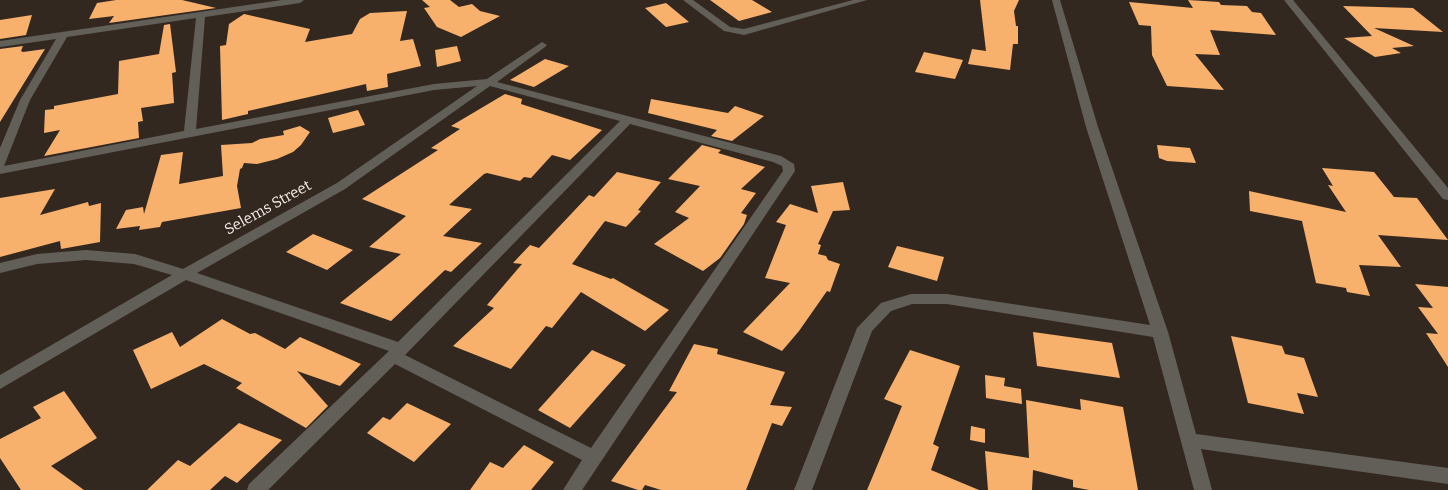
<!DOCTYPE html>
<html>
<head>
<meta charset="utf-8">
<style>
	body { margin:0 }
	canvas { display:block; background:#332820 }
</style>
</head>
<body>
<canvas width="1448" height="490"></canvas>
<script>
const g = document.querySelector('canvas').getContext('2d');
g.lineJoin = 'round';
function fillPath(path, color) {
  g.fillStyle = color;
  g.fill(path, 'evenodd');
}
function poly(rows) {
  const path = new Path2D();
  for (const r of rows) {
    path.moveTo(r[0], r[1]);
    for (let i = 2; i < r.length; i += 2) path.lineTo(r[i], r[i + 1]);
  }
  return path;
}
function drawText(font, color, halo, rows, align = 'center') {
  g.font = font + ' Bitter,serif';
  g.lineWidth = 5;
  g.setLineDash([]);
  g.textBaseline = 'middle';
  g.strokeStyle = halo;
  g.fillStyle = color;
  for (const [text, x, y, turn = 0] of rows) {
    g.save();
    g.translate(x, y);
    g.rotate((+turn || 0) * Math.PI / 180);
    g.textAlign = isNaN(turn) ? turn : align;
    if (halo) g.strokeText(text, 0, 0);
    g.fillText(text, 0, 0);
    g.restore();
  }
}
const building = poly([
	[116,0,182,0,216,8,109,23,114,16,89,19,97,3],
	[422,0,450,0,459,7,472,4,480,11,500,16,461,37,437,27,424,8,430,7],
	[710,0,752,0,772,12,739,21],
	[980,0,1019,0,1014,11,1016,26,1018,26,1018,44,1013,44,1010,70,968,64,972,49,986,51],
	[1188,0,1219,2,1221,5,1247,6,1252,12,1261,13,1276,35,1210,30,1220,55,1195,54,1224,90,1167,86,1152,55,1151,26,1139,25,1129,2,1193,8],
	[666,3,689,22,666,27,645,8],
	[1343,6,1413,8,1443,32,1374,28,1414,46,1392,48,1401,53,1375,57,1344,38,1372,36],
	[407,11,400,41,413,39,421,66,387,74,388,87,367,91,366,84,248,111,248,114,222,120,220,46,226,45,229,24,244,14,310,29,305,42,352,34,360,19,370,13],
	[32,15,26,35,0,39,0,20],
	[170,24,176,72,172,73,174,103,141,108,143,121,138,122,139,138,44,156,60,130,44,133,45,110,54,109,54,106,118,94,119,61,159,54,164,25],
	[23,46,21,51,23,52,45,49,0,122,0,49],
	[457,46,461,61,437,67,435,50],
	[924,52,963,60,955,79,915,72],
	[545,59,569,66,534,87,510,80],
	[505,94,522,99,521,104,602,130,570,160,552,155,531,178,524,177,520,181,487,173,484,174,449,205,472,209,443,236,482,243,451,272,445,270,391,321,340,303,401,254,369,247,406,216,362,199,438,150,431,148,460,129,451,126],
	[651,99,728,113,735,106,764,116,732,141,711,136,717,130,648,113],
	[358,110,365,125,333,133,328,118],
	[300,126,310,132,301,145,293,152,277,159,257,164,244,163,242,168,240,169,237,186,241,208,162,222,160,227,139,230,140,226,116,229,126,210,143,207,144,214,161,155,183,152,179,184,223,176,221,145,252,143,260,139,284,135,283,131],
	[702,145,721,150,718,153,765,167,741,189,756,193,741,213,747,215,744,224,720,258,703,271,654,244,689,218,675,212,700,186,668,179],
	[1157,145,1190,148,1196,163,1167,161,1159,158],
	[1322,168,1374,172,1394,197,1417,198,1448,240,1378,235,1401,267,1359,265,1370,296,1347,292,1346,288,1316,283,1302,221,1250,211,1249,191,1346,212,1328,185,1333,186],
	[617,172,661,182,638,210,641,211,626,227,605,221,572,264,611,279,613,278,669,310,645,331,581,292,552,328,546,326,511,369,453,346,494,308,487,305,522,264,513,263,530,245,539,248,589,195,594,197],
	[843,182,850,210,833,211,818,244,821,245,818,254,826,256,828,260,840,264,830,292,827,291,799,331,782,351,743,332,790,283,765,278,786,225,776,222,790,204,818,213,811,186],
	[55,189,40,215,88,202,89,206,101,203,100,242,61,249,60,241,0,257,0,198],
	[313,234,353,250,327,270,286,252],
	[897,246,944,257,937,281,888,267],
	[1415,284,1448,287,1448,367,1426,333,1438,334,1418,307,1433,308],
	[222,319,250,334,255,333,285,349,300,337,361,364,340,386,297,371,328,406,306,428,236,388,242,383,204,364,151,389,133,350,172,332,180,347],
	[1033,332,1112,343,1120,378,1037,366],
	[1231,336,1282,346,1285,354,1304,358,1318,397,1297,393,1304,414,1248,403],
	[694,344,718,349,717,354,785,372,770,405,792,407,782,426,772,423,746,490,661,490,645,485,642,490,638,490,611,481,677,392,669,391],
	[592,350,626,365,570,428,538,410],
	[910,350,960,366,933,444,939,447,931,470,979,490,867,490,902,406,884,399],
	[985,375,1005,378,1004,386,1021,389,1022,404,986,398],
	[64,391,97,438,51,466,84,490,21,490,0,458,0,439,41,418,33,407],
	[1080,399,1123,407,1138,490,1089,490,1073,487,1073,480,1033,470,1032,490,988,490,985,451,1029,458,1026,400,1081,410],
	[407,403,451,424,414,462,367,433,383,417,390,420],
	[239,423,282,440,237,483,225,476,210,490,147,490,178,460,190,466],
	[971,426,985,429,985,443,970,440],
	[524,445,554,462,531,490,470,490,490,462,503,468]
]);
const minor = poly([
	[282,0,304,0,300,3,205,17,196,129,434,84,487,79,542,42,547,45,545,47,497,82,781,156,794,164,795,171,582,490,563,490,582,460,395,364,268,490,247,490,249,484,389,351,186,280,0,389,0,375,172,275,134,264,86,260,37,264,0,273,0,263,37,254,86,250,135,254,183,269,337,183,477,86,434,90,0,174,0,148,20,100,56,39,0,47,0,41,282,0],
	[196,18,184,131,4,166,30,100,67,37,196,18],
	[490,86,620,121,398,342,197,273,345,189,490,86],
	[630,124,773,162,782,166,783,171,591,448,405,355,630,124],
	[683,0,693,0,730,27,744,29,853,0,867,0,744,35,724,31,683,0],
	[1052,0,1060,0,1098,127,1168,332,1196,434,1448,468,1448,484,1201,449,1212,490,1194,490,1153,337,947,304,912,304,891,311,872,331,812,490,794,490,857,328,881,303,911,294,947,294,1150,325,1086,127,1052,0],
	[1284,0,1293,0,1448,188,1448,200,1443,199,1284,0]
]);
const streetNames = [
	["Selems Street",268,208,-29]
];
fillPath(building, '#f8b06d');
fillPath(minor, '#625f59');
drawText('15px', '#f3ebe6', '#332820', streetNames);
</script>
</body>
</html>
